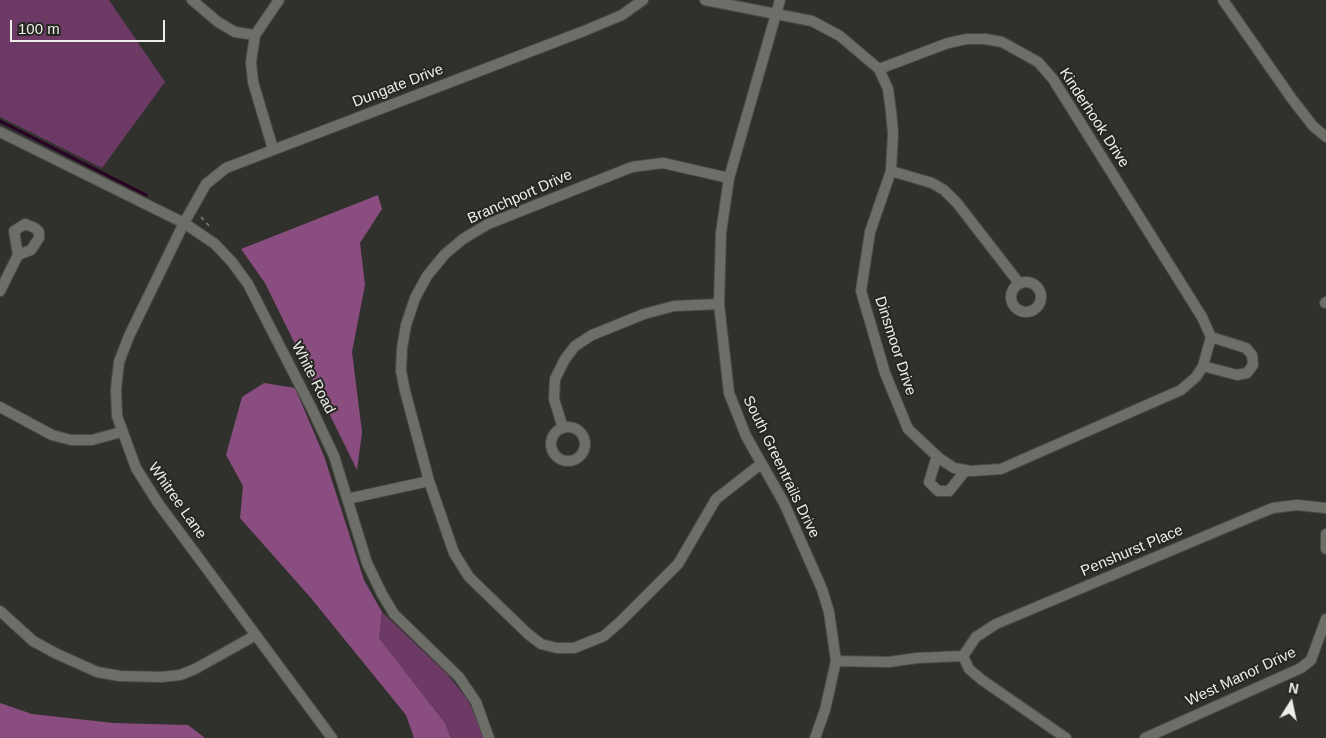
<!DOCTYPE html>
<html>
<head>
<meta charset="utf-8">
<style>
	body { margin:0 }
	#map { position:relative; width:1326px; height:738px; overflow:hidden; background:#30312c; font-family:Arial,sans-serif }
	canvas { display:block }
	.north { position:absolute; left:1266px; top:678px; width:50px; height:50px; -webkit-text-stroke:4px #262722; paint-order:stroke; rotate:10deg; font-size:14px; font-weight:700; line-height:20px; text-align:center; color:#edeeea }
	.north::after { content:''; display:block; margin:auto; width:18px; height:22px; background:#edeeea; clip-path:polygon(50% 0,100% 100%,50% 72%,0 100%) }
	.scale { position:absolute; left:10px; top:20px; width:155px; height:22px; box-sizing:border-box; border:2px solid #edeeea; border-top:0; padding-left:6px; font-size:15px; line-height:18px; white-space:nowrap; color:#edeeea; -webkit-text-stroke:4px #262722; paint-order:stroke }
</style>
</head>
<body>
<div id="map">
<canvas width="1326" height="738"></canvas>
<div class="north">N</div>
<div class="scale">100 m</div>
</div>
<script>
const g = document.querySelector('canvas').getContext('2d');
g.lineJoin = 'round';
function fillPath(path, color) {
  g.fillStyle = color;
  g.fill(path, 'evenodd');
}
function poly(rows) {
  const path = new Path2D();
  for (const r of rows) {
    if (r.length === 3) {
      path.moveTo(r[0] + r[2], r[1]);
      path.arc(r[0], r[1], r[2], 0, 2 * Math.PI);
      continue;
    }
    path.moveTo(r[0], r[1]);
    for (let i = 2; i < r.length; i += 2) path.lineTo(r[i], r[i + 1]);
  }
  return path;
}
function stroke(path, color, width, dash) {
  g.strokeStyle = color;
  g.lineWidth = width;
  g.lineCap = dash ? 'butt' : 'round';
  g.setLineDash(dash || []);
  g.stroke(path);
}
function drawText(font, color, halo, rows, align = 'center') {
  g.font = font + ' Arial,sans-serif';
  g.lineWidth = 4;
  g.setLineDash([]);
  g.textBaseline = 'middle';
  g.strokeStyle = halo;
  g.fillStyle = color;
  for (const [text, x, y, turn = 0] of rows) {
    g.save();
    g.translate(x, y);
    g.rotate((+turn || 0) * Math.PI / 180);
    g.textAlign = isNaN(turn) ? turn : align;
    if (halo) g.strokeText(text, 0, 0);
    g.fillText(text, 0, 0);
    g.restore();
  }
}
const green = poly([
	[0,0,109,0,165,82,102,168,0,117],
	[382,612,448,675,467,699,478,720,484,738,451,738,445,723,379,638]
]);
const forest = poly([
	[378,195,382,209,360,243,365,285,352,352,362,432,357,470,265,283,241,249],
	[264,383,295,388,324,456,364,580,382,612,379,638,445,723,451,738,414,738,406,715,310,597,240,518,243,486,226,455,242,397],
	[0,703,32,714,114,723,188,725,205,738,0,738]
]);
const stream = poly([
	[0,121,146,195]
]);
const path = poly([
	[201,217,210,227]
]);
const minor = poly([
	[192,0,218,22,235,32,255,35],
	[705,0,812,21,840,36,879,69,888,89,891,111,893,133,891,171,870,232,861,291,885,373,908,429,939,458,954,468,971,471,1001,469,1181,390,1196,377,1203,366,1211,337,1202,317,1053,79,1038,62,1002,42,985,39,967,39,948,43,879,69],
	[780,0,729,178,721,233,719,304,729,393,746,436,784,503,822,589,829,612,836,661,825,710,815,738],
	[1223,0,1292,99,1313,126,1326,137],
	[0,132,184,223,215,244,232,262,248,284,311,407,334,456,367,563,382,594,394,614,459,677,476,702,489,738],
	[273,149,253,82,251,62,255,35,279,0],
	[891,171,932,183,944,190,957,203,1019,283],
	[25,224,35,228,39,232,39,238,31,250,18,255,14,231,25,224],
	[1026,297,15],
	[0,291,18,255],
	[1325,303,1326,302],
	[1203,366,1237,375,1247,373,1253,365,1252,355,1246,348,1211,337],
	[0,407,52,435,71,440,92,440,121,432],
	[568,444,17],
	[563,428,554,399,555,379,565,359,575,346,592,335,644,314,674,306,719,304],
	[937,456,929,482,938,491,949,491,966,470],
	[429,481,405,391,401,371,402,348,406,325,415,298,427,276,445,254,463,239,488,224,632,167,663,163,729,178],
	[347,499,429,481,454,553,469,577,528,634,541,644,557,648,574,648,604,636,620,622,678,564,716,499,761,464],
	[1326,534,1326,549],
	[0,611,33,641,55,653,97,672,120,676,161,677,180,675,195,669,256,635],
	[963,656,976,637,996,624,1258,514,1273,508,1297,505,1326,508],
	[836,661,889,662,917,658,963,656,969,669,982,680,1066,738],
	[332,738,158,503,136,468,117,416,116,389,119,362,129,336,184,223,206,184,226,168,584,31,622,15,643,0],
	[1145,738,1301,668,1311,660,1326,619]
]);
const streetNames = [
	["Dungate Drive",398,86,-21],
	["Kinderhook Drive",1094,118,57],
	["Branchport Drive",520,197,-24],
	["Dinsmoor Drive",895,346,72],
	["White Road",313,378,63],
	["South Greentrails Drive",781,467,64],
	["Whitree Lane",177,501,55],
	["Penshurst Place",1132,551,-23],
	["West Manor Drive",1241,677,-25]
];
fillPath(green, '#6d3a65');
fillPath(forest, '#8a4d80');
stroke(stream, '#2a0125', 3);
stroke(minor, '#4b4c47', 12);
stroke(path, '#6f706b', 2, [4, 4]);
stroke(minor, '#6d6e68', 10);
drawText('15px', '#edeeea', '#262722', streetNames);
</script>
</body>
</html>
